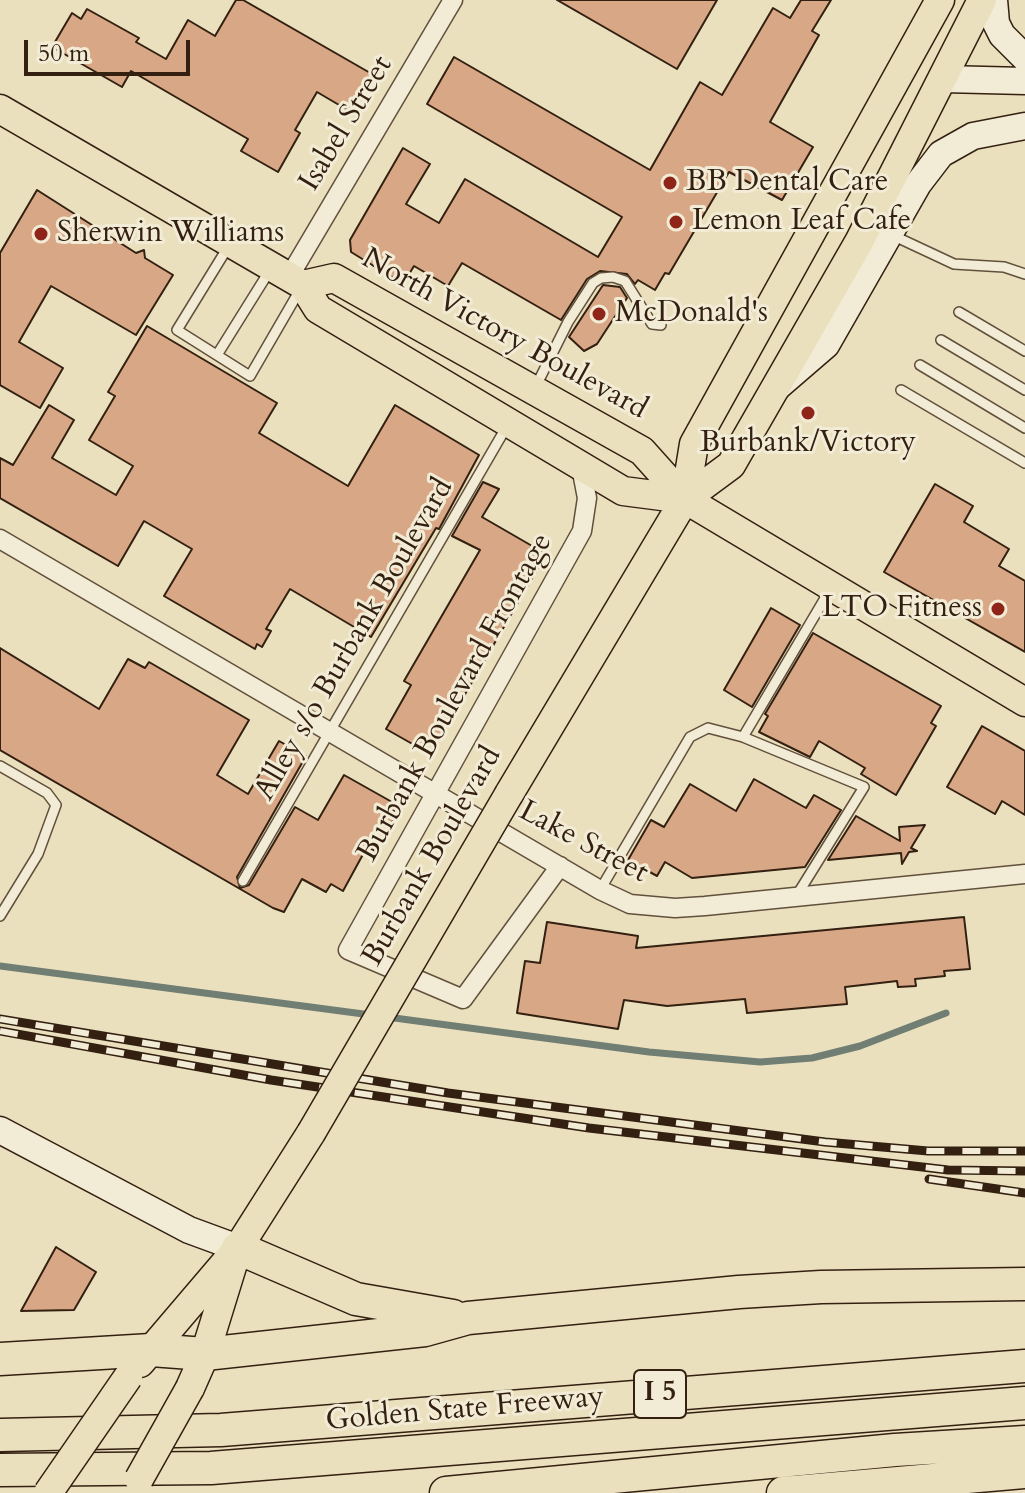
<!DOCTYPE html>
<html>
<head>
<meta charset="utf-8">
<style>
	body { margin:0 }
	#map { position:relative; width:1025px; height:1493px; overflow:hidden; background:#ebe0be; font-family:Cardo,serif }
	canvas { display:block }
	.scale { position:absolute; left:24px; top:40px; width:166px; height:36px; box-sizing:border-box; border:4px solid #332011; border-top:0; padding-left:10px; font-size:24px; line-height:28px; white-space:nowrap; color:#332011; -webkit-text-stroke:6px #f2ebd5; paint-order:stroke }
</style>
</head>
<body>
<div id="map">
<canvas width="1025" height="1493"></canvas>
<div class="scale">50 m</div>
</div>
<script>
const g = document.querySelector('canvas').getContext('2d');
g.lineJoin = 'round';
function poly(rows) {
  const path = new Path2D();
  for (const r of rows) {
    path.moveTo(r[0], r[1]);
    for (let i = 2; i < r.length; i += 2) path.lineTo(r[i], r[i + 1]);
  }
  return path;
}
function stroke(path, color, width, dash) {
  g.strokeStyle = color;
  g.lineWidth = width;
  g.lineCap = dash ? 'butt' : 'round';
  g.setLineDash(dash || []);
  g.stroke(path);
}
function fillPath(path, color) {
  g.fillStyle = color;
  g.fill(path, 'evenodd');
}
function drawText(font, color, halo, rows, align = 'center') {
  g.font = font + ' Cardo,serif';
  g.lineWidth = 6;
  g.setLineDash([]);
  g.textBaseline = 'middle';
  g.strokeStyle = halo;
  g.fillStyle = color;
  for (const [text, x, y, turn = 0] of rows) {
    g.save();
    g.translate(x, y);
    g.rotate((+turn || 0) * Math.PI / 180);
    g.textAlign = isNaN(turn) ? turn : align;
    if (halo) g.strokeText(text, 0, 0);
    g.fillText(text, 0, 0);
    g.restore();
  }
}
const stream = poly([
	[0,966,371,1015],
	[387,1017,649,1052,760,1062,812,1058,860,1046,946,1013]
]);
const building = poly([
	[236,0,243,0,372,74,351,112,317,92,295,130,300,133,278,172,241,151,248,139,131,71,122,87,52,47,72,13,81,19,87,9,139,38,136,42,166,59,188,20,215,36,236,0],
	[557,0,717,0,677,69,557,0],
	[801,0,831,0,812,31,819,35,770,122,813,147,782,200,729,172,669,274,665,273,655,290,638,280,635,284,627,274,600,271,587,279,561,320,462,263,448,286,414,266,403,284,351,252,350,240,403,148,430,164,406,204,439,223,465,179,598,257,622,217,427,104,454,57,650,170,700,82,722,95,773,8,790,18,801,0],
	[37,190,136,253,144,250,145,258,173,275,136,335,51,286,19,342,63,368,40,408,0,385,0,253,37,190],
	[603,285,620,287,627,298,597,344,584,351,569,337,603,285],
	[147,326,277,403,259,433,348,486,395,405,479,455,439,529,436,528,371,637,290,589,266,629,271,631,262,647,257,644,255,649,164,596,192,549,144,521,118,566,0,498,0,458,13,465,49,405,74,420,52,458,116,495,133,466,89,440,115,396,108,392,147,326],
	[483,482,499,489,482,517,546,554,438,741,416,746,386,729,411,685,404,681,480,550,452,536,483,482],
	[935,484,973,506,964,522,1009,549,999,566,1025,581,1025,652,884,572,935,484],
	[771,608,800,625,752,707,724,690,771,608],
	[813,633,941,706,931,723,936,726,896,795,861,774,865,768,819,741,810,757,759,732,768,716,765,714,813,633],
	[0,648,99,709,128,659,145,668,149,662,249,720,217,775,248,794,279,741,306,756,237,877,240,888,249,885,295,807,318,820,344,775,392,802,395,817,376,851,367,847,343,891,331,884,326,892,302,879,284,912,273,908,0,750,0,648],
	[982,726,1025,751,1025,815,1002,801,995,814,947,787,982,726],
	[754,779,806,808,814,795,841,810,805,867,692,878,665,862,657,876,628,860,651,820,664,827,690,784,736,811,754,779],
	[856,816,900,841,899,827,925,825,911,848,917,851,909,852,902,864,901,853,828,860,856,816],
	[964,917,970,969,944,971,945,976,915,979,916,986,898,987,897,981,845,987,847,1004,747,1013,745,999,667,1006,624,1000,618,1029,517,1013,525,961,540,963,547,922,638,936,636,948,964,917],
	[56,1247,96,1272,74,1310,21,1311,56,1247]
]);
const lane = poly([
	[892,235,954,264,1004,267,1025,274],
	[228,247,177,330,250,376,301,288],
	[959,312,1025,351],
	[941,340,1025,390],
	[217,355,270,270],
	[920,365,1025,428],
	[536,386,568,322,593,283,601,278,613,277,625,281,652,324,661,325],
	[901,390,1025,463],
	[743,737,831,588],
	[0,766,47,793,56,805,38,854,0,916],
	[243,881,507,426],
	[600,890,690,737,708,728,743,737,864,787,797,895]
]);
const street = poly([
	[289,277,453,0],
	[0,539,600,890,630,904,675,908,705,906,1025,874],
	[560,866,463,999,348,950,582,531,587,498,581,467]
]);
const secondary = poly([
	[994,0,996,23,1002,35,1025,58],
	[943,79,1025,81],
	[775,389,826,345,918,184,941,154,973,136,1025,126],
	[0,1130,189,1230,238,1248]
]);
const primary = poly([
	[0,109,303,285,318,309,623,491,685,499],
	[303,285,334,278,642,451,685,499,1025,702],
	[685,499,694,444,940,0],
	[509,794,685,499,731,465,859,242,982,0],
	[140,1363,238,1248,311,1133],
	[190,1388,205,1354,234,1260]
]);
const highway = poly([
	[238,1248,356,1299,453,1316],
	[0,1359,151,1350,205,1354,425,1330,468,1318,739,1292,821,1287,1025,1284],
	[0,1435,221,1430,1025,1366],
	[0,1470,211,1468,1025,1403],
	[446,1493,895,1450,1025,1442],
	[783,1493,1025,1472]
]);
const rail = poly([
	[0,1019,448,1093,825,1142,928,1151,1025,1151],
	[0,1031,271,1080,589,1128,948,1170,1025,1171],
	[929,1179,1025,1193]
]);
const primaryBridge = poly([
	[311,1133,509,794],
	[139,1479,190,1388],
	[48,1493,128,1377]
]);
const markers = [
	[670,183,8,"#8f2418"],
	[676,222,8,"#8f2418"],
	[41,234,8,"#8f2418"],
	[599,314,8,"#8f2418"],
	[808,413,8,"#8f2418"],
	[998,609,8,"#8f2418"]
];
const shields = [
	[660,1394,52]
];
const shieldNames = [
	["I 5",660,1394]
];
const streetNames = [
	["Isabel Street",347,124,-59],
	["North Victory Boulevard",504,335,29],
	["Alley s/o Burbank Boulevard",355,640,-60],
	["Burbank Boulevard Frontage",456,698,-61],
	["Lake Street",583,843,28],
	["Burbank Boulevard",433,857,-60],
	["Golden State Freeway",465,1410,-5]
];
const poiNames = [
	["BB Dental Care",686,183],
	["Lemon Leaf Cafe",692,222],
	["Sherwin Williams",57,234],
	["McDonald's",615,314],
	["Burbank/Victory",808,444,"center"],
	["LTO Fitness",982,609,"right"]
];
stroke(stream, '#707e73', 7);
fillPath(building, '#d8a886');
stroke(building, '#332011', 2);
stroke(lane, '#61503c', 12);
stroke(street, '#61503c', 21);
stroke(secondary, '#332011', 29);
stroke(primary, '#332011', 31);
stroke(highway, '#332011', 35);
stroke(lane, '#f2ebd5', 9);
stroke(street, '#f2ebd5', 18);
stroke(secondary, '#f2ebd5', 26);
stroke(primary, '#ebe0be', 28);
stroke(highway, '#ebe0be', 32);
stroke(rail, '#332011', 9);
stroke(rail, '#f2ebd5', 6, [18]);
stroke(primaryBridge, '#332011', 31, []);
stroke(primaryBridge, '#ebe0be', 28);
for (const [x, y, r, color] of markers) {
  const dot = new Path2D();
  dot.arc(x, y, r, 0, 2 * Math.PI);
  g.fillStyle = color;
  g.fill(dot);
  stroke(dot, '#f2ebd5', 3);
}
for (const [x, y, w] of shields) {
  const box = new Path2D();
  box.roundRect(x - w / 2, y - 24, w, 48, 6);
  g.fillStyle = '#f2ebd5';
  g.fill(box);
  stroke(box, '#332011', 2);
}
drawText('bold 28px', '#332011', null, shieldNames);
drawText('30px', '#332011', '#f2ebd5', streetNames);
drawText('30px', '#332011', '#f2ebd5', poiNames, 'left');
</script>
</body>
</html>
